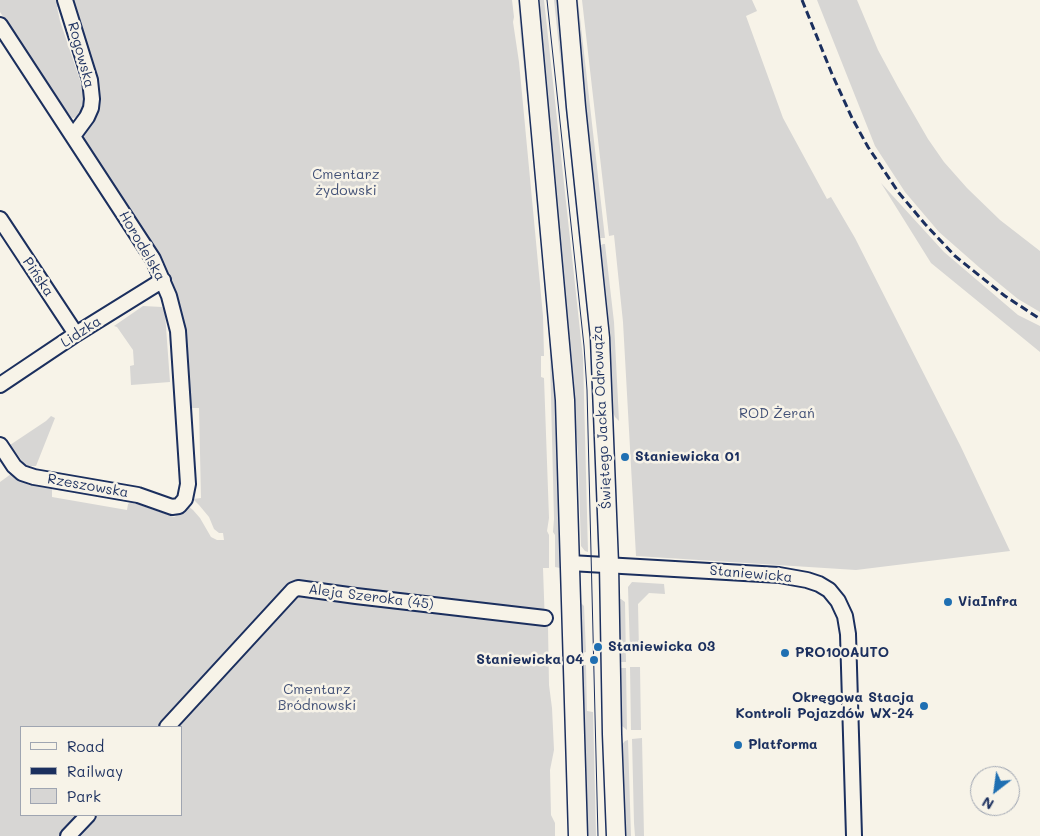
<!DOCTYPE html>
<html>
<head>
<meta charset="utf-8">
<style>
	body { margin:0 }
	#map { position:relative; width:1040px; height:836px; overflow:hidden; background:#f7f3e8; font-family:Mali,sans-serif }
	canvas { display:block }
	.legend { position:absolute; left:20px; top:726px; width:162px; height:90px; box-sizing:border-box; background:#f7f3e8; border:1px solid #9fa5b1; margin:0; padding:6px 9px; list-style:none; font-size:15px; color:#1b2f5e }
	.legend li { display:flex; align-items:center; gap:10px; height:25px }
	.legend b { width:25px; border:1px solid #9fa5b1 }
	.north { position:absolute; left:970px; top:766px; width:50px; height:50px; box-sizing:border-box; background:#f7f3e8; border:1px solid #9fa5b1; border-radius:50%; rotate:210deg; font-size:14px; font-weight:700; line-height:20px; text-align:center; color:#1b2f5e }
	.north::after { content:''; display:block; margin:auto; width:18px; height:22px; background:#1f6fb2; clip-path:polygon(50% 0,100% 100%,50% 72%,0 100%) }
</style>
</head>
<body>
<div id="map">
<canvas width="1040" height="836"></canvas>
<ul class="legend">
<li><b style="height:6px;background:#f7f3e8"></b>Road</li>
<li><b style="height:6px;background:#1b2f5e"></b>Railway</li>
<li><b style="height:14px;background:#d7d6d4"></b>Park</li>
</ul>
<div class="north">N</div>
</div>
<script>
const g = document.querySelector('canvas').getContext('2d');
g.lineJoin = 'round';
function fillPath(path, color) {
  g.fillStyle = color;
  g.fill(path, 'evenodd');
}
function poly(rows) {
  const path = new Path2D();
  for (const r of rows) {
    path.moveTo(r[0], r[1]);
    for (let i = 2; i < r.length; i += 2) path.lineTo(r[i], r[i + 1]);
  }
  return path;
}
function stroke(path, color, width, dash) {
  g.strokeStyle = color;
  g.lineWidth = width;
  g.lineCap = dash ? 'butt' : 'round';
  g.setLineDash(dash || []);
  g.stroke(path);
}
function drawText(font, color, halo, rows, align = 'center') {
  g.font = font + ' Mali,sans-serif';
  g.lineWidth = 5;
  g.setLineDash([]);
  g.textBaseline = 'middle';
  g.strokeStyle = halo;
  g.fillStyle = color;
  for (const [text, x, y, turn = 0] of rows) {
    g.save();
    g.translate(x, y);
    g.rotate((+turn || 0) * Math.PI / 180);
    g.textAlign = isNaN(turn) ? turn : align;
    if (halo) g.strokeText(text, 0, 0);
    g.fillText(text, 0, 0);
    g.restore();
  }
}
const green = poly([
	[0,0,59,0,62,7,57,7,60,21,85,95,87,103,79,117,72,118,65,109,0,12],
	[70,0,512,0,514,17,513,22,519,62,543,316,544,356,541,356,541,377,544,378,549,518,547,531,549,535,549,568,543,568,545,626,548,627,549,685,552,708,554,750,550,770,551,815,555,823,555,836,0,836,0,482,11,474,17,479,29,485,52,489,52,497,127,510,128,504,131,502,174,517,176,516,176,513,188,506,193,510,200,518,211,537,217,540,224,540,223,533,219,533,214,529,209,517,199,505,193,499,201,498,199,408,189,408,176,303,83,141,82,133,92,117],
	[21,727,181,727,181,815,21,815],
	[518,0,522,0,559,422,562,567,560,568,555,567,555,535,553,532,554,519,549,316,531,134,521,40],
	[536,0,544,0,583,358,588,552,585,551,581,546,578,453],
	[554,0,560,0,594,339,600,549,598,550,594,389,591,346],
	[574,0,578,0,605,238,598,238],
	[582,0,752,0,757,11,746,16,783,118,827,199,831,197,855,238,961,447,1010,551,856,570,636,556,623,322,614,235,609,236],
	[817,0,857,0,878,50,898,87,928,139,944,162,967,188,1000,220,1040,251,1040,312,1018,299,980,268,939,232,905,192,875,146],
	[881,183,944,252,1018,315,1040,326,1040,352,931,263],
	[603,244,605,244,614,322,619,421,615,417,611,407,598,249,600,246],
	[143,306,162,307,165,313,170,382,131,385,130,366,134,365,133,350,117,327,114,326],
	[51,416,55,418,36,466,28,466,23,462,10,445,46,421],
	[632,582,664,584,665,594,649,593,638,604,639,651,630,651,628,587],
	[616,599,621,599,625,602,626,662,621,662,617,660],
	[578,600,584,606,586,652,582,653,582,663,583,665,586,665,587,711,593,712,596,836,584,836],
	[630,667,640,667,641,730,631,730],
	[621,668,626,668,627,730,622,726,620,723,618,669],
	[642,738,644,836,635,836,634,823,632,739],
	[628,740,631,836,624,836,620,747,625,741]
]);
const minor = poly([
	[65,0,90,80,92,99,91,108,87,117,73,136],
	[0,25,153,259,169,296,178,331,188,484,185,499,179,506,172,507,138,495,34,477,22,473,14,466,0,445],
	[0,219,76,334],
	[0,385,76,334,163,280],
	[570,563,779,575,807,580,819,584,829,590,838,601,845,616,848,634,854,836],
	[167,727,293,590,298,588,356,596,545,618],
	[68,836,88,815]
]);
const major = poly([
	[529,0,565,400,578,836],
	[567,0,576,107,600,338,609,564,612,734,616,836]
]);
const tram = poly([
	[547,0,584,346,587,390,598,836]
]);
const rail = poly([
	[802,0,832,74,852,118,868,147,899,193,925,224,955,256,1005,296,1040,319]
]);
const markers = [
	[625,457,5,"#1f6fb2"],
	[948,602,5,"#1f6fb2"],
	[598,647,5,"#1f6fb2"],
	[785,653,5,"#1f6fb2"],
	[594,660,5,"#1f6fb2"],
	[924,706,5,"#1f6fb2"],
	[738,745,5,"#1f6fb2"]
];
const streetNames = [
	["Rogowska",81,55,75],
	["Horodelska",142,246,60],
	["Pińska",38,277,56],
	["Lidzka",81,332,-33],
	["Świętego Jacka Odrowąża",602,417,-93],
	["Rzeszowska",88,486,10],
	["Staniewicka",751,574,5],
	["Aleja Szeroka (45)",371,597,7]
];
const parkNames = [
	["Cmentarz",346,175],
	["żydowski",346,191],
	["ROD Żerań",777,414],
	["Cmentarz",317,690],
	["Bródnowski",317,706]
];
const poiNames = [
	["Staniewicka 01",635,457],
	["ViaInfra",958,602],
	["Staniewicka 03",608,647],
	["PRO100AUTO",795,653],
	["Staniewicka 04",584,660,"right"],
	["Okręgowa Stacja",914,698,"right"],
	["Kontroli Pojazdów WX-24",914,714,"right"],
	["Platforma",748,745]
];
fillPath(green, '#d7d6d4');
stroke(minor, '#1b2f5e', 18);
stroke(major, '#1b2f5e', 21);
stroke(minor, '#f7f3e8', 14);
stroke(major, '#f7f3e8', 18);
stroke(tram, '#1b2f5e', 1);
stroke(rail, '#1b2f5e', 3, [8, 4]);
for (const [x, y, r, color] of markers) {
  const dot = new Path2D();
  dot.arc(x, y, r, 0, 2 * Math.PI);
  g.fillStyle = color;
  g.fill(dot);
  stroke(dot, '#f7f3e8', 2);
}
drawText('14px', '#1b2f5e', '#f7f3e8', streetNames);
drawText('14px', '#415076', '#f7f3e8', parkNames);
drawText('bold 14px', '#1b2f5e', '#f7f3e8', poiNames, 'left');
</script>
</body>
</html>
